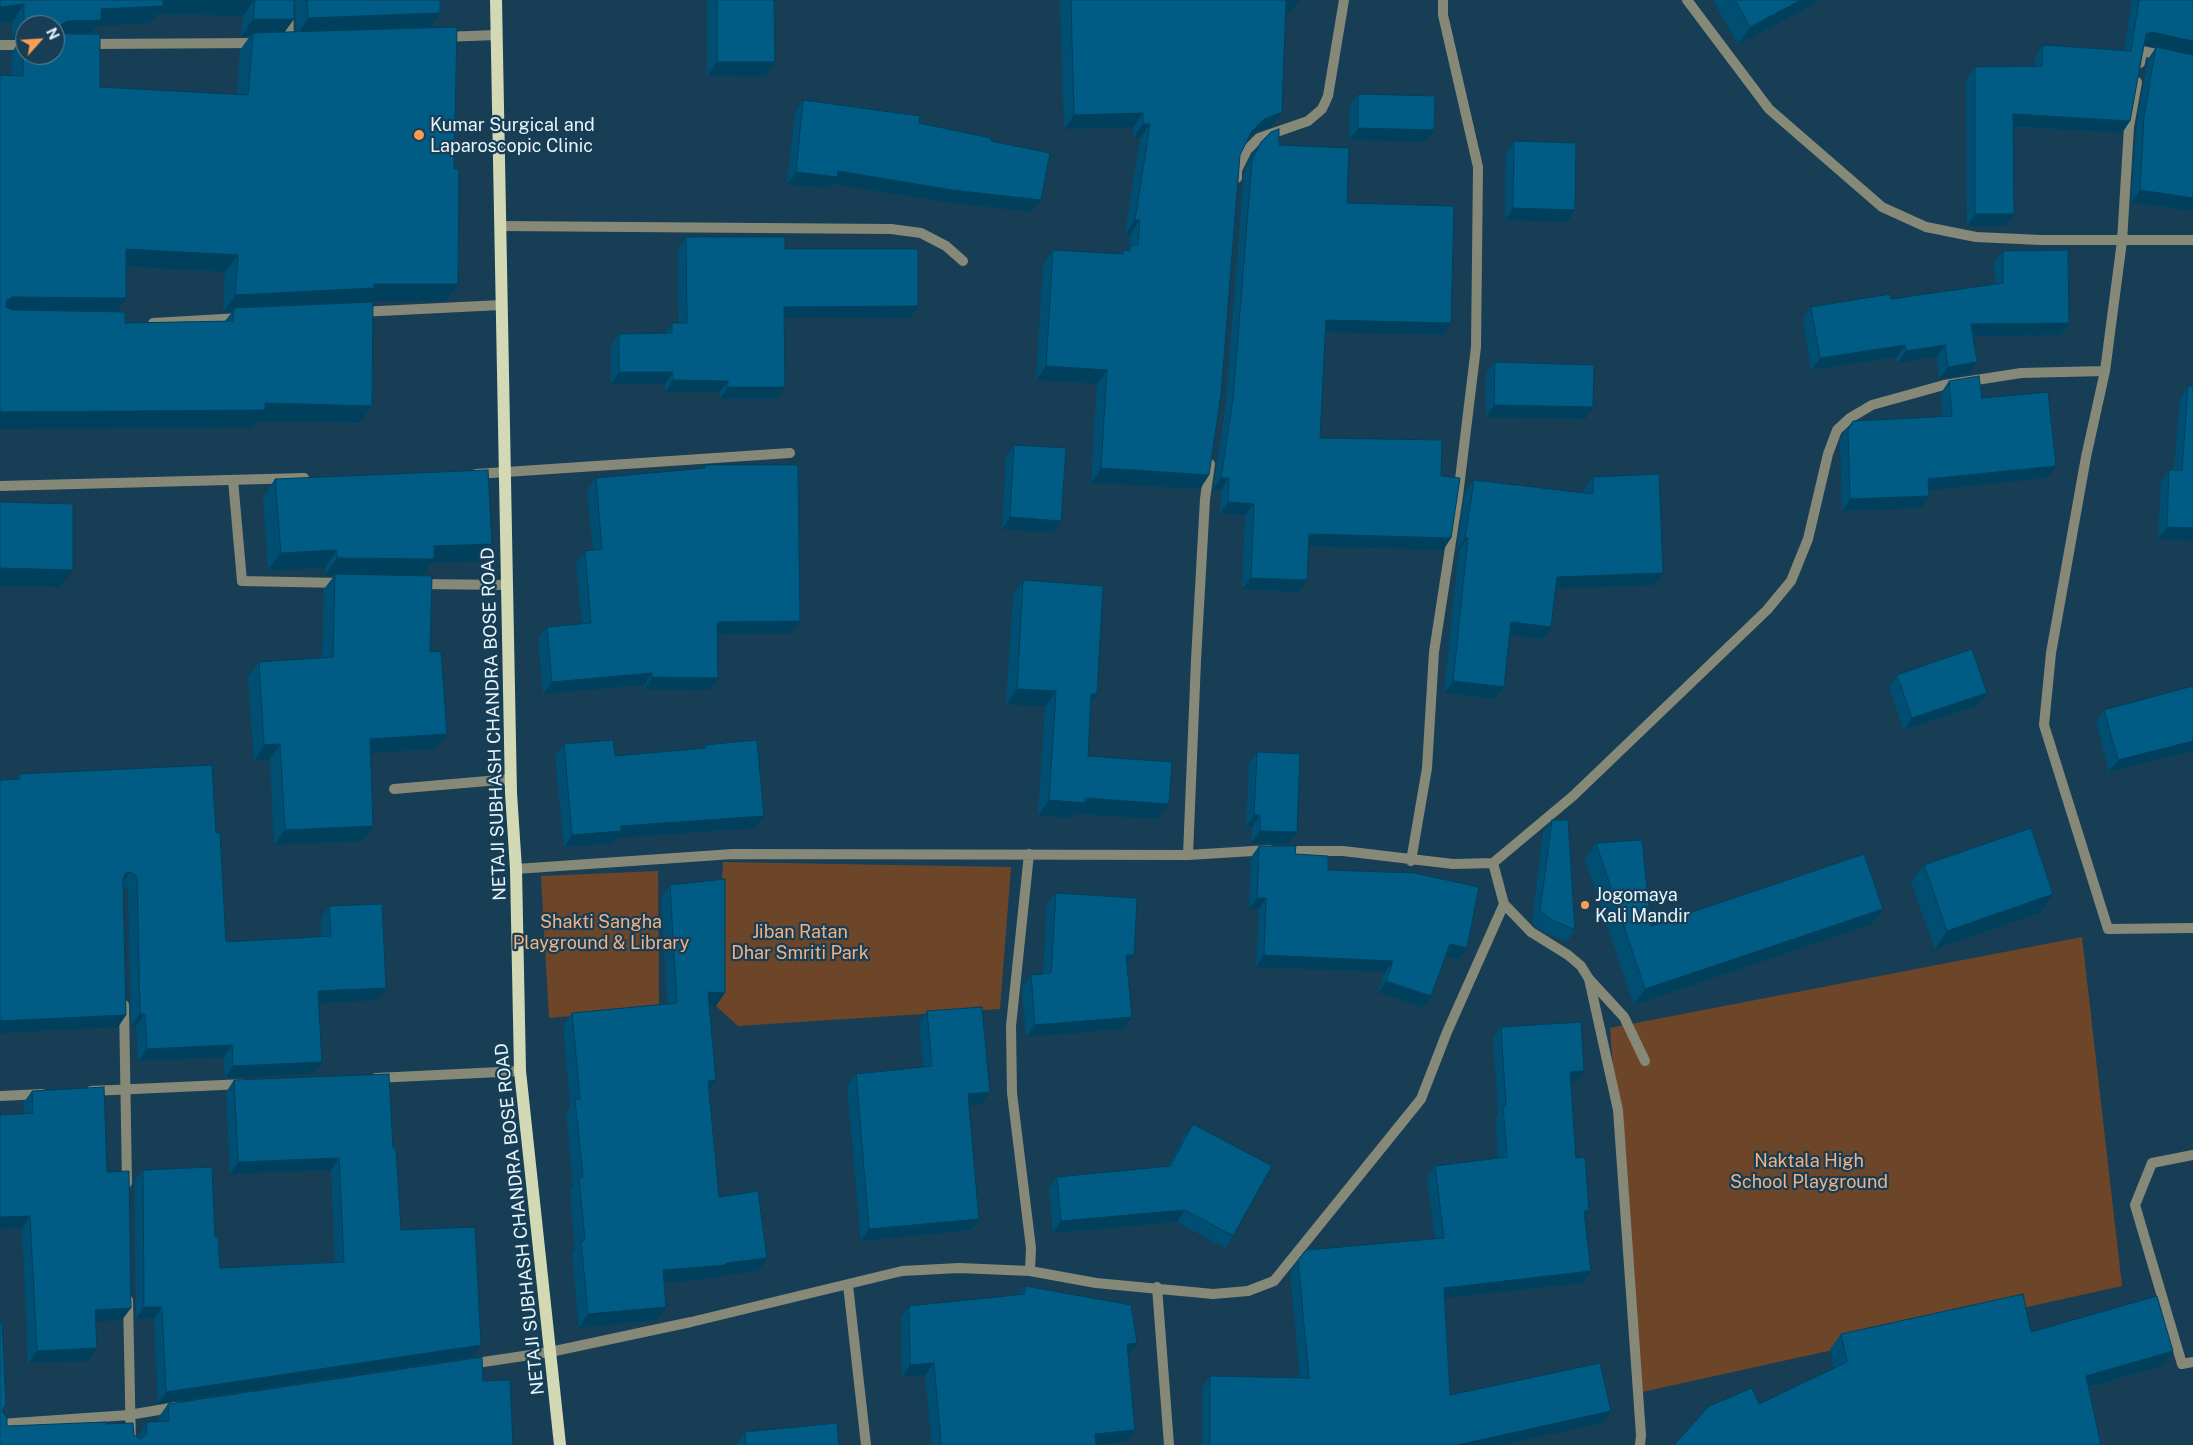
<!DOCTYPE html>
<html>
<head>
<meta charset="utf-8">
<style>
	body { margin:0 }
	#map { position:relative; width:2193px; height:1445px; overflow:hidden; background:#173e54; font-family:"Public Sans",sans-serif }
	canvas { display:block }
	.north { position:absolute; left:15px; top:15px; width:50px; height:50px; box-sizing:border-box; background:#173e54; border:1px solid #6a8797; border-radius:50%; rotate:64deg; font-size:14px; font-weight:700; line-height:20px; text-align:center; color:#e7f4fc }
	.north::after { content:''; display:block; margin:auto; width:18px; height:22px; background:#fc9d54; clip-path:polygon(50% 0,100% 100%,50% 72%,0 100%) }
</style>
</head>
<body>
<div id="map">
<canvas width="2193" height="1445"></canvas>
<div class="north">N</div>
</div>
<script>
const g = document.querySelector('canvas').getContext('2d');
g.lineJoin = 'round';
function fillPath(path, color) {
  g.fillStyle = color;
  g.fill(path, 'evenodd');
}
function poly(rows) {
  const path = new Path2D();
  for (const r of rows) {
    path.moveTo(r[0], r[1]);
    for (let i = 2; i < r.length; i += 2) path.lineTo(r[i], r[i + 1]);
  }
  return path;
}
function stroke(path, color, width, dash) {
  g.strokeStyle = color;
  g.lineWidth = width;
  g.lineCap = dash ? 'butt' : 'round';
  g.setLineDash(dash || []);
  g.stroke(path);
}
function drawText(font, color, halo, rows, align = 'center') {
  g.font = font + ' "Public Sans",sans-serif';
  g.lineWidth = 4.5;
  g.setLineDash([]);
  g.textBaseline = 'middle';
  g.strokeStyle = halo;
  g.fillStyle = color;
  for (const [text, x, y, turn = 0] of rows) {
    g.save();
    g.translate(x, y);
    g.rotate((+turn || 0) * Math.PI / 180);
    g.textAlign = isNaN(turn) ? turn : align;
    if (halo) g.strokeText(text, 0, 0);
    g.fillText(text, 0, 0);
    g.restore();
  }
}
const green = poly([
	[723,862,1011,867,1000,1009,738,1026,716,1006],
	[658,871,659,1008,549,1018,541,876],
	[2082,937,2122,1286,1638,1393,1610,1028]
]);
const service = poly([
	[233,480,242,581,341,583],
	[418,584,507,585],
	[394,789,511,779],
	[1589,979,1624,1017,1645,1061]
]);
const minor = poly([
	[288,0,289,43],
	[1687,0,1769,109,1882,207,1926,227,1976,237,2041,240,2193,240],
	[443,37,497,35],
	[88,44,259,43],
	[0,45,25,45],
	[2140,63,2142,51,2165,56],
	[2137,82,2129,127,2122,241,2105,371,2086,457,2051,653,2044,725,2108,929,2193,928],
	[1237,178,1237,170,1247,150,1259,138,1308,121,1322,109,1328,96,1344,0],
	[500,226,891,229,921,233,946,246,963,261],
	[360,312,501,305],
	[153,323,240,318],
	[476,474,790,453],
	[0,486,304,478],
	[1284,851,1343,851,1453,864,1493,863,1573,796,1767,610,1791,581,1808,539,1828,454,1837,430,1850,418,1872,405,1944,385,2021,373,2105,371],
	[1029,854,1011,1026,1012,1093,1031,1248,1030,1271],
	[1188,855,1269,850],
	[1411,861,1427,768,1434,652,1458,496,1476,347,1478,167,1443,15,1443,0],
	[516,869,733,854,1188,855,1196,660,1205,499,1210,464],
	[1504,904,1531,932,1568,955,1581,966,1589,979,1618,1110,1641,1435,1640,1445],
	[124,1005,127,1183],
	[376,1078,520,1071],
	[91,1091,244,1084],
	[0,1096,42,1094],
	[2193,1155,2152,1163,2135,1205,2182,1364,2193,1362],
	[848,1285,866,1445],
	[1157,1287,1169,1445],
	[128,1300,131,1445],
	[470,1364,550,1352,691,1322,902,1271,959,1268,1030,1271,1096,1283,1213,1294,1248,1291,1274,1281,1421,1099,1447,1032,1504,904,1493,863],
	[0,1424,129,1415,176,1407]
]);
const primary = poly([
	[496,0,507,585,511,793,516,869,520,1071,560,1445]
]);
const wall = poly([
	[0,0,294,0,285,32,296,32,295,0,440,0,431,27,446,301,365,301,364,302,359,423,257,421,253,428,0,429,12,52,21,39,12,38,12,22,0,23],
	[157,14,243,16,241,37,250,36,240,50,237,95,100,87,91,34,97,26,151,23],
	[25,25,55,25,25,55],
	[126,267,225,272,223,312,232,312,225,321,125,323,116,312],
	[707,0,774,0,765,77,707,76],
	[1060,0,1300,0,1291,13,1286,13,1272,126,1254,133,1248,139,1240,155,1209,475,1200,489,1091,483,1097,384,1036,380,1043,265,1053,250,1120,254,1123,250,1127,251,1129,247,1130,235,1125,234,1140,138,1133,138,1133,127,1064,129],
	[1713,0,1821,0,1738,45],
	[2132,0,2193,0,2193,55,2144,44,2130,121,2122,133,2013,127,2005,226,1967,226,1966,79,1975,67,2035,66,2035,57,2043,45,2124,50],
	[2156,47,2193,211,2131,202,2136,128,2148,59],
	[1358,94,1425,142,1349,140,1350,106],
	[803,100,919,123,991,141,1041,200,1032,212,944,202,832,184,829,189,787,184,795,112],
	[1514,141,1575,210,1567,222,1505,220,1506,153],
	[1261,142,1279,145,1347,203,1451,323,1443,335,1325,332,1320,438,1441,476,1451,538,1443,550,1308,546,1299,592,1242,589,1245,515,1220,514,1221,490,1213,490,1225,411,1244,172,1253,154],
	[686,237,785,249,910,318,784,318,777,399,720,399,720,392,665,392,665,384,611,384,611,346,619,334,665,333,672,323,679,323,678,249],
	[2003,251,2061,335,1973,336,1968,374,1939,379,1937,357,1897,363,1897,357,1811,370,1803,319,1811,307,1891,299,1995,284,1994,263],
	[1495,362,1585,419,1486,417,1486,374],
	[1949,381,1982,398,2047,478,1929,490,1921,508,1842,511,1840,442,1844,432,1853,421,1943,417,1941,393],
	[2188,386,2193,541,2158,539,2161,482,2169,470,2174,470,2180,398],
	[1014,445,1061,521,1053,533,1002,529,1006,457],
	[705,465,800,621,792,633,717,634,709,690,644,689,644,685,543,694,538,639,547,627,582,624,576,563,585,551,593,550,587,490,596,478,703,468],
	[1593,477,1663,573,1654,585,1556,588,1543,639,1509,635,1504,687,1495,699,1444,693,1459,550,1457,550,1465,492,1474,480,1585,493,1584,489],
	[275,479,480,561,431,563,423,575,430,652,436,749,370,753,363,841,274,845,270,760,254,761,248,677,259,662,322,658,324,589,334,576,325,575,325,568,268,570,263,497],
	[1023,580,1091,703,1088,756,1158,819,1077,814,1074,818,1038,816,1045,707,1006,704,1013,596],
	[1897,675,1979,705,1904,730,1889,687],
	[2193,686,2109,772,2096,722,2104,710],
	[564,744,615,756,703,748,705,745,756,828,616,838,613,843,564,847,555,756],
	[1257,752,1297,832,1288,844,1251,843,1252,827,1246,827,1249,764],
	[19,774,216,833,226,942,322,937,321,918,329,906,378,1000,318,1003,322,1062,313,1074,225,1078,224,1057,138,1061,136,1026,131,1026,128,891,127,887,123,885,126,1015,118,1027,15,780],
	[1552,820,1575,930,1567,942,1545,933,1532,923,1543,832],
	[1596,843,1651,926,1883,909,1872,924,1634,1005,1585,859],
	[1259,846,1295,854,1328,870,1467,948,1459,959,1446,956,1423,1008,1378,992,1385,972,1256,967,1259,909,1249,909,1251,857],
	[1924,865,2053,894,2041,912,1935,949,1911,882],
	[670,885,716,1006,709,1006,716,1080,709,1091,719,1197,758,1271,718,1276,717,1278,664,1283,657,1320,579,1328,572,1254,575,1250,570,1191,573,1186,566,1112,570,1106,563,1026,572,1013,667,1004,661,898],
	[1056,893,1127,964,1132,1017,1124,1029,1026,1037,1022,987,1031,975,1043,974,1047,905],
	[927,1011,981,1104,969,1105,971,1230,861,1241,847,1086,856,1074,923,1067,919,1023],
	[1501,1027,1576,1083,1570,1083,1576,1158,1589,1211,1585,1217,1583,1283,1445,1298,1450,1395,1603,1423,1501,1445,1202,1445,1202,1388,1210,1376,1300,1378,1290,1272,1298,1260,1435,1239,1427,1177,1435,1166,1498,1158,1495,1118,1498,1114,1493,1038],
	[234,1080,393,1148,401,1230,481,1345,472,1357,158,1404,154,1319,136,1319,134,1182,143,1170,215,1237,220,1268,335,1262,331,1170,230,1174,226,1092],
	[32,1091,107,1172,122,1320,96,1321,89,1361,28,1363,22,1228,0,1229,0,1115,24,1114,23,1103],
	[1193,1124,1233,1236,1225,1248,1177,1222,1053,1233,1049,1189,1057,1177,1168,1167,1184,1136],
	[1025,1286,1128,1355,1126,1442,1096,1445,932,1445,925,1375,902,1377,901,1318,909,1306,1018,1295],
	[2031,1332,2173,1351,2162,1366,2088,1388,2100,1444,1759,1404,1834,1368,1830,1349,1841,1334],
	[483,1381,513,1445,0,1445,2,1411,7,1426,106,1424,138,1437,147,1422,159,1422,158,1418,168,1404],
	[745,1432,839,1445,737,1445,737,1444]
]);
const shadedWall = poly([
	[161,0,254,0,243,16,157,14,151,23,97,26,88,38,55,38,61,25,67,21,101,9],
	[1285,0,1300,0,1291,13,1276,12],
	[1801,0,1821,0,1738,45,1750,27],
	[24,4,12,22,0,23,0,7],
	[440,13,428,31,296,36,308,18],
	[253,19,294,19,282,36,253,33,250,36,241,37],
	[24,21,40,21,38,25,25,25,25,39,24,34,21,39,12,38],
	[2152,32,2193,41,2193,55,2143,44,2146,34],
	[717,62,775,62,765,77,707,76],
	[1282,112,1272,126,1254,133,1242,145,1252,131,1264,119],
	[1143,113,1133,127,1064,129,1074,115],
	[2013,114,2130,121,2122,133,2005,126],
	[1143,124,1150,124,1140,138,1133,138],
	[1358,128,1434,130,1425,142,1349,140],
	[838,171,1041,200,1032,212,944,202,832,184,829,189,787,184,796,172],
	[2140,190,2193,198,2193,211,2131,202],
	[1513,208,1575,210,1567,222,1505,220],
	[1975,214,2014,214,2005,226,1967,226],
	[1135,220,1140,220,1130,235,1125,234],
	[126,249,238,255,225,272,114,266],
	[374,284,458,284,446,301,365,301,362,305,234,308,232,312,223,312,235,295],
	[12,297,126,298,114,316,0,314,6,301],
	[918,306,910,318,776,318,784,307],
	[1326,320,1451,323,1443,335,1318,332],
	[2069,323,2061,335,1963,336,1971,324],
	[1905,345,1897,357,1811,370,1820,358],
	[1945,345,1937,357,1897,363,1906,351],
	[1977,362,1968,374,1939,379,1948,367],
	[1046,366,1107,370,1097,384,1036,380],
	[619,372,673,372,665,384,611,384],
	[673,380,728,381,720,392,665,392],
	[728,387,785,387,777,399,720,399],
	[265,403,372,406,359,423,257,421,253,428,0,429,0,412],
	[1494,405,1593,407,1585,419,1486,417],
	[2056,466,2047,478,1920,491,1928,479],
	[1101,468,1209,475,1200,489,1091,483],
	[1221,478,1229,478,1221,490,1213,490],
	[1929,496,1921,508,1842,511,1850,499],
	[1228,502,1254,504,1245,515,1220,514],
	[1010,517,1061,521,1053,533,1002,529],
	[2167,527,2193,528,2193,541,2158,539],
	[1309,534,1451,538,1443,550,1301,546],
	[1465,538,1468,538,1459,550,1457,550],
	[492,544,480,561,431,563,422,577,335,574,334,576,325,575,337,558,434,546],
	[337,550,325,568,268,570,281,553],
	[0,568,73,570,60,587,0,586],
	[1663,573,1654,585,1549,589,1557,577],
	[1251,578,1307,580,1299,592,1242,589],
	[800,621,792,633,709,634,717,622],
	[1511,622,1551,627,1543,639,1502,634],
	[652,673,644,685,543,694,552,682],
	[652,677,718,678,709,690,644,689],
	[1453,681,1504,687,1495,699,1444,693],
	[1017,689,1056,691,1045,707,1006,704],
	[1987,693,1979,705,1904,730,1912,718],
	[1091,694,1097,694,1086,709],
	[447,734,436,749,359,754,370,739],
	[2193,741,2193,751,2109,772,2118,760],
	[280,744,270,760,254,761,264,745],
	[1085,798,1169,804,1158,819,1077,814,1074,818,1038,816,1049,800],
	[1254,815,1260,815,1252,827,1246,827],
	[764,816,756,828,616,838,613,843,564,847,572,835,621,826],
	[373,826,363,841,274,845,285,830],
	[1260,831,1297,832,1288,844,1251,843],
	[130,872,121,884,117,885,126,873],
	[2053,894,2041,912,1935,949,1947,931],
	[1257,898,1266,898,1259,909,1249,909],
	[1883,909,1872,924,1634,1005,1645,989],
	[1450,944,1467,948,1459,959,1442,955],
	[1126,955,1134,955,1125,967],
	[1264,955,1393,961,1385,972,1256,967],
	[1386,981,1431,996,1423,1008,1378,992],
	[386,988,378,1000,309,1004,318,991],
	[708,992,725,993,716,1006,699,1006],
	[140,1014,145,1014,136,1026,131,1026],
	[126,1015,118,1027,0,1033,0,1021],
	[1132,1017,1124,1029,1026,1037,1035,1025],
	[232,1045,224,1057,138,1061,147,1049],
	[322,1062,313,1074,225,1078,233,1066],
	[1584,1071,1576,1083,1562,1084,1570,1072],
	[716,1080,707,1093,708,1081],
	[990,1092,981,1104,959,1106,968,1094],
	[339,1158,331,1170,230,1174,238,1162],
	[1185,1210,1177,1222,1053,1233,1061,1221],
	[1584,1211,1589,1211,1581,1222],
	[30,1216,22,1228,0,1229,0,1217],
	[979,1219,971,1230,861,1241,869,1229],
	[767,1258,758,1271,718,1276,717,1278,653,1284,663,1270],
	[1591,1271,1583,1283,1436,1299,1444,1288],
	[144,1307,162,1307,154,1319,136,1319],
	[666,1307,657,1320,579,1328,588,1314],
	[131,1308,122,1320,87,1322,95,1310],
	[1137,1343,1128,1355,1118,1356,1127,1344],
	[481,1345,472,1357,158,1404,166,1392],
	[97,1348,89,1361,28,1363,37,1351],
	[2173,1351,2162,1366,2075,1391,2086,1376],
	[934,1363,925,1375,902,1377,910,1365],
	[1611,1411,1603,1423,1501,1445,1457,1445],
	[1135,1430,1126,1442,1093,1445,1095,1434]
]);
const building = poly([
	[0,0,163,0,163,6,101,9,101,20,67,21,61,25,62,32,67,34,100,34,100,87,248,95,253,33,457,27,454,169,459,169,458,284,374,284,374,288,235,295,238,255,126,249,126,298,12,297,6,301,6,307,12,310,125,312,125,323,233,321,234,308,373,302,372,406,265,403,265,410,0,412,0,75,23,76,24,34,25,34,25,55,55,55,55,25,42,25,40,21,24,21,24,4,0,7,0,0],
	[255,0,294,0,294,19,253,19,255,0],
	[307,0,440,0,440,13,308,18,307,0],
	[717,0,774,0,775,62,717,62,717,0],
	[1071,0,1286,0,1282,112,1264,119,1252,131,1240,155,1221,395,1209,475,1101,468,1107,370,1046,366,1053,250,1123,254,1123,250,1130,251,1131,245,1138,245,1140,220,1135,220,1150,124,1143,124,1143,113,1074,115,1071,0],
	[1735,0,1801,0,1750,27,1735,0],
	[2139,0,2193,0,2193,41,2152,32,2146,34,2130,121,2013,114,2014,214,1975,214,1975,67,2042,66,2043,45,2131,51,2139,0],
	[2156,47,2193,55,2193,198,2140,190,2144,116,2156,47],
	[1358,94,1435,96,1434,130,1358,128,1358,94],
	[803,100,920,116,919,123,991,138,991,141,1050,153,1041,200,952,190,838,171,837,177,796,172,803,100],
	[1279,129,1279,145,1349,148,1347,203,1454,206,1451,323,1326,320,1320,438,1442,440,1441,476,1460,478,1451,538,1309,534,1307,580,1251,578,1254,504,1228,502,1229,478,1221,478,1233,399,1252,160,1261,142,1271,132,1279,129],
	[1514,141,1576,143,1575,210,1513,208,1514,141],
	[686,237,785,237,785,249,918,249,918,306,784,307,785,387,728,387,728,381,673,380,673,372,619,372,619,334,672,333,672,323,687,323,686,237],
	[2068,250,2069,323,1971,324,1977,362,1948,367,1945,345,1906,351,1905,345,1820,358,1811,307,1890,294,1891,299,2003,283,2003,251,2068,250],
	[1495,362,1594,365,1593,407,1494,405,1495,362],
	[1979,376,1982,398,2048,392,2056,466,1928,479,1929,496,1850,499,1848,430,1853,421,1952,416,1949,381,1979,376],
	[2188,386,2193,386,2193,528,2167,527,2169,470,2182,470,2188,386],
	[1014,445,1066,448,1061,521,1010,517,1014,445],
	[705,465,798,465,800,621,717,622,718,678,652,677,652,673,552,682,547,627,591,623,585,551,602,549,596,478,705,468,705,465],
	[488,470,492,544,434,546,434,559,337,558,337,550,281,553,275,479,488,470],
	[1659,474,1663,573,1557,577,1551,627,1511,622,1504,687,1453,681,1468,538,1465,538,1474,480,1593,494,1593,477,1659,474],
	[0,502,73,504,73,570,0,568,0,502],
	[335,574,432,576,430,652,441,651,447,734,370,739,373,826,285,830,280,744,264,745,259,662,333,657,335,574],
	[1023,580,1103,586,1097,694,1091,694,1088,756,1172,762,1169,804,1085,798,1085,803,1049,800,1056,691,1017,689,1023,580],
	[1972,649,1987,693,1912,718,1897,675,1972,649],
	[2193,686,2193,741,2118,760,2104,710,2193,686],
	[613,740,615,756,706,748,705,745,757,740,764,816,621,826,621,831,572,835,564,744,613,740],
	[1257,752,1300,754,1297,832,1260,831,1260,815,1254,815,1257,752],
	[212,765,216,833,220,833,226,942,331,936,329,906,382,904,386,988,318,991,322,1062,233,1066,232,1045,147,1049,145,1014,140,1014,137,878,135,875,130,872,126,873,123,879,126,1015,0,1021,0,780,19,779,19,774,212,765],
	[1552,820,1568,820,1575,930,1554,921,1540,911,1552,820],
	[2031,828,2053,894,1947,931,1924,865,2031,828],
	[1642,840,1651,926,1864,854,1883,909,1645,989,1596,843,1642,840],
	[1259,846,1296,846,1295,854,1328,856,1328,870,1414,873,1479,887,1467,948,1450,944,1431,996,1386,981,1393,961,1264,955,1266,898,1257,898,1259,846],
	[725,879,725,993,708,992,716,1080,708,1081,719,1197,758,1191,767,1258,726,1263,726,1265,663,1270,666,1307,588,1314,581,1241,585,1240,579,1178,583,1177,575,1099,580,1099,572,1013,677,1003,670,885,725,879],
	[1056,893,1137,898,1134,955,1126,955,1132,1017,1035,1025,1031,975,1051,973,1056,893],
	[982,1007,990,1092,968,1094,979,1219,869,1229,856,1074,932,1066,927,1011,982,1007],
	[1581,1022,1584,1071,1570,1072,1576,1158,1585,1157,1589,1211,1584,1211,1591,1271,1444,1288,1450,1395,1600,1363,1611,1411,1457,1445,1210,1445,1210,1376,1309,1378,1298,1260,1306,1250,1444,1238,1435,1166,1507,1157,1503,1107,1506,1106,1501,1027,1581,1022],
	[389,1074,393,1148,396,1148,401,1230,475,1227,481,1345,166,1392,162,1307,144,1307,143,1170,212,1167,215,1237,218,1237,220,1268,344,1262,339,1158,238,1162,234,1080,389,1074],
	[104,1087,107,1172,129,1171,131,1308,95,1310,97,1348,37,1351,30,1216,0,1217,0,1115,33,1113,32,1091,104,1087],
	[1193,1124,1272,1166,1233,1236,1185,1210,1061,1221,1057,1177,1170,1166,1193,1124],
	[1025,1286,1131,1305,1137,1343,1127,1344,1135,1430,1095,1434,1096,1445,941,1445,934,1363,910,1365,909,1306,1025,1294,1025,1286],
	[2023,1294,2031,1332,2157,1296,2173,1351,2086,1376,2101,1445,1674,1445,1709,1406,1752,1388,1759,1404,1847,1362,1841,1334,2023,1294],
	[0,1321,2,1321,6,1405,2,1411,7,1417,7,1426,106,1422,106,1424,133,1423,134,1435,141,1439,146,1435,147,1422,169,1421,168,1404,482,1357,483,1381,510,1380,513,1445,0,1445,0,1321],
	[837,1423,839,1445,746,1445,745,1432,837,1423]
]);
const markers = [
	[419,135,6,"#fc9d54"],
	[1585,905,5,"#fc9d54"]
];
const poiNames = [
	["Kumar Surgical and",430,125],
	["Laparoscopic Clinic",430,146],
	["Jogomaya",1595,895],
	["Kali Mandir",1595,916]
];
const streetNames = [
	["NETAJI SUBHASH CHANDRA BOSE ROAD",494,724,-92],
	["NETAJI SUBHASH CHANDRA BOSE ROAD",520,1219,-96]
];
const parkNames = [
	["Shakti Sangha",601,922],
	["Playground & Library",601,943],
	["Jiban Ratan",800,932],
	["Dhar Smriti Park",800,953],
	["Naktala High",1809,1161],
	["School Playground",1809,1182]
];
fillPath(green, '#6d4629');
stroke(service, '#868978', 10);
stroke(minor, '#868978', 10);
stroke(primary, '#d2d9b4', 12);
fillPath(wall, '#004f72');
fillPath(shadedWall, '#00405c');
fillPath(building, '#005c84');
stroke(building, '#00405c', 1);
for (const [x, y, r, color] of markers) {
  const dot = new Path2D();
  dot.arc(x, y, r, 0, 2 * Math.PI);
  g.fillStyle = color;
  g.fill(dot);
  stroke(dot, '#173e54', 2);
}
drawText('18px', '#e7f4fc', '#173e54', poiNames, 'left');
drawText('18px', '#e7f4fc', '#173e54', streetNames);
drawText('18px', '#f4b080', '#173e54', parkNames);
</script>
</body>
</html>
